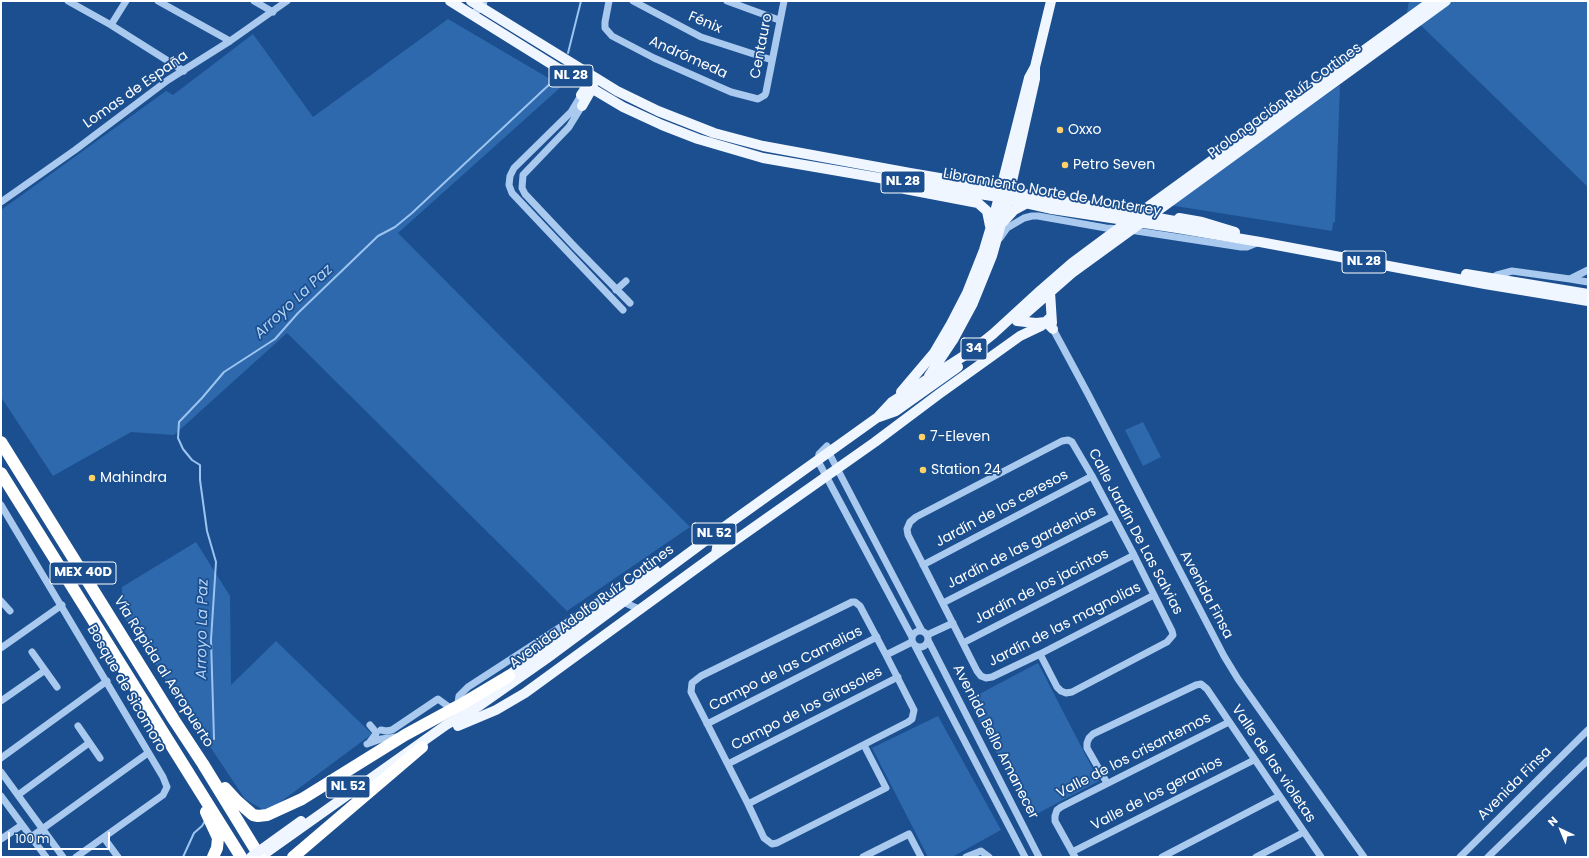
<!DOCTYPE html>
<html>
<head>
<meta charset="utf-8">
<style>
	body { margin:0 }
	#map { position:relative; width:1589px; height:858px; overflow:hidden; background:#1b4f8f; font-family:Poppins,sans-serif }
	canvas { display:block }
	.frame { position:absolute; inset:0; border:2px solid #fff; pointer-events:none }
	.north { position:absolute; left:1541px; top:810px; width:40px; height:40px; -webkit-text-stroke:3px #1b4f8f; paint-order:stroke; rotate:316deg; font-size:11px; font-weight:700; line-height:16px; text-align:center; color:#fff }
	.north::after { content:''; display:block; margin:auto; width:14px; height:18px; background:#fff; clip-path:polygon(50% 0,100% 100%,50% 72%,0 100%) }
	.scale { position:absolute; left:8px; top:832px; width:102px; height:18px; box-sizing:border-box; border:2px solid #fff; border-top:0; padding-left:5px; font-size:12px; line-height:14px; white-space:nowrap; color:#fff; -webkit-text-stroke:3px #1b4f8f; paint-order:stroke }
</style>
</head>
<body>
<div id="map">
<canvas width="1589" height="858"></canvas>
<div class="frame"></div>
<div class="north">N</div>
<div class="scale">100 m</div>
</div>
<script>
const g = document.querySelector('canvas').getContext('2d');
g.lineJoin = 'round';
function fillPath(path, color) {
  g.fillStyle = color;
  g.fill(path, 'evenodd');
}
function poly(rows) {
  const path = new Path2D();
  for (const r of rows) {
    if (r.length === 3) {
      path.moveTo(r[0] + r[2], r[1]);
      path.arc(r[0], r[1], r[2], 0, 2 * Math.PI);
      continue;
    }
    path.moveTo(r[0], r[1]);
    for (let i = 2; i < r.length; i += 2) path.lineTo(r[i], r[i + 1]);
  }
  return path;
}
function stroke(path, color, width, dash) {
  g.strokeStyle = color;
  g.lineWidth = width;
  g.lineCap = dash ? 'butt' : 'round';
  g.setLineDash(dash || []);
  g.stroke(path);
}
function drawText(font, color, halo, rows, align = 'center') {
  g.font = font + ' Poppins,sans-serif';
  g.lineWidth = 3.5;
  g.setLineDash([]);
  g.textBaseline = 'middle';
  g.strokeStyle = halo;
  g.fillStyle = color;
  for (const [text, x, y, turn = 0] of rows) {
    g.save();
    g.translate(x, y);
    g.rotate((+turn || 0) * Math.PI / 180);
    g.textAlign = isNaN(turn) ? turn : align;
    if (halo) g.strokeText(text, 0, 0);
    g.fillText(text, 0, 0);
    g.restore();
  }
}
const green = poly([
	[1409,1,1588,1,1588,187,1407,12],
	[448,19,562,86,398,233,690,527,567,611,287,333,174,435,131,432,53,476,1,397,1,210,166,91,173,95,253,34,313,117],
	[1340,85,1335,222,1333,223,1332,231,1169,205],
	[1143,422,1161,457,1143,466,1125,430],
	[196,542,230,596,231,685,276,641,372,734,267,812,245,799,121,613,122,587],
	[1038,663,1099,781,1031,817,968,700],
	[938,716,1001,830,952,857,928,857,872,748]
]);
const stream = poly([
	[568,53,581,1],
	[214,739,211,640,216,562,207,531,200,480,200,465,192,460,183,449,178,438,179,422,202,398,224,372,275,339,298,313,378,236,395,227,412,213,553,81,557,73],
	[183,857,194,833,202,826,205,821]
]);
const minor = poly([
	[68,1,111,25,184,71],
	[158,1,230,41],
	[254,1,273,12],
	[609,1,605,22,605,28,612,36,654,58,715,85,731,92,758,99,765,95,766,92,784,1],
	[633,1,701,37,772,60],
	[727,1,779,20],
	[471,14,483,7,484,1],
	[111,25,126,1],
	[580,97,571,112,514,168,510,176,509,185,512,193,545,228,623,310],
	[582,106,569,127,523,175,522,188,525,194,574,246,630,303],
	[1,202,75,150,168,80,230,41,287,1],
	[1130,230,1241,247,1247,247,1259,242],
	[1000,238,1007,228,1024,218,1032,216,1038,216,1106,228,1120,229],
	[1588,270,1570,279,1588,282],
	[1491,279,1497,275,1512,271,1570,279],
	[616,290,626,281],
	[1053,329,1088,394,1224,656,1238,679,1364,857],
	[827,446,819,454,818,461,912,637],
	[825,451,829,453,922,631],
	[1,505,163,777,167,787,163,795,76,857],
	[923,565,1092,476],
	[1,601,10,611],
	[943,603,1113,516],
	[920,639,8],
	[927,635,953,623],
	[928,640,1039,857],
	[963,643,1134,555],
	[915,646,1025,857],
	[1,648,62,605],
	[32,652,57,687],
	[1040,654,1057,687,1061,691,1066,693,1072,692,1167,642,1173,635,1172,631,1134,555,1092,476,1072,442,1068,440,1062,441,916,517,910,522,907,529,908,535,977,671,981,676,986,678,992,677,1040,654,1154,595],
	[886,655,912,642],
	[1,701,44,671],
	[707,724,877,637],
	[78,726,100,758],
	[381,730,386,731,392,730,438,699,449,707,453,706,458,703,459,696,468,687,559,628,606,596,610,596,641,610],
	[369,743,376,734,375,731,370,725],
	[367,744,381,739,397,737],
	[1,758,107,681],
	[728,764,898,677],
	[1,772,63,857],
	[1107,783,1087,748,1087,743,1089,738,1093,734,1196,685,1201,684,1207,689,1321,857],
	[18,795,89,743],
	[1,796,46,857],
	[748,804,908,722,912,719,914,710,886,655,860,606,855,602,852,602,701,676,692,683,691,692,748,804,764,838,772,844,777,843,886,788,864,745],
	[31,837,148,753],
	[104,838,118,857],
	[1,839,22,825],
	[1072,852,1254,760],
	[863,857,909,834,921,857],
	[966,857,981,851,989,857],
	[1075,857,1055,821,1055,816,1057,810,1061,807,1229,722],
	[1162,857,1279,796],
	[1256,857,1304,832],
	[1460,857,1588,730],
	[1488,857,1588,760]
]);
const major = poly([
	[450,1,556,67,623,107,662,125,698,139,763,158,926,186,999,197,1052,209,1177,228,1260,242,1485,284,1588,301],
	[471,1,617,91,658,111,714,133,763,146,910,173,1010,190,1029,195,1186,223],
	[581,95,587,86,593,85],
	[582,106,590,92,590,88],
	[905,189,978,203,987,211,990,226],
	[1179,218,1202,222,1235,232],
	[1003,222,1014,210,1027,203],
	[1466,274,1588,294],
	[1050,292,1052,323],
	[1024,315,1072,273,1446,1],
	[1017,321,1036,323,1046,322,1053,329],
	[929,376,953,340,973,303,992,256,1008,199,1035,79,1035,67,1051,1],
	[901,392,934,353,951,324,967,293,984,250,993,220,1029,78,1035,67],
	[879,417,896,411,958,367],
	[716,554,720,530],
	[502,680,655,570],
	[458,726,496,710,525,693,716,554,875,442,939,394,1020,336,1041,326,1051,317],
	[260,857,446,725,479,706,546,659,720,530,878,417,892,402,973,350,993,334,1041,290,1072,263,1138,214,1432,1]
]);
const highway = poly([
	[1,442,174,720,203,764,260,857],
	[1,473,241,857],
	[225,788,237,801,253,815,258,816,267,815,302,799,405,735,462,704,509,676],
	[206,812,218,838,217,848,213,857],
	[293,857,422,747]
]);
const majorBridge = poly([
	[251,857,301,821]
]);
const markers = [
	[1060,130,4,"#ffd166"],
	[1065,165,4,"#ffd166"],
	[922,437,4,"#ffd166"],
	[923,470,4,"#ffd166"],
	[92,478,4,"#ffd166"]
];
const shields = [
	[571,76,44],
	[903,182,44],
	[1364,262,44],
	[974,349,26],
	[714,534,44],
	[83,573,66],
	[348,787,44]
];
const shieldNames = [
	["NL 28",571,76],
	["NL 28",903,182],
	["NL 28",1364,262],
	["34",974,349],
	["NL 52",714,534],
	["MEX 40D",83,573],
	["NL 52",348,787]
];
const streetNames = [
	["Fénix",705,23,23],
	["Centauro",762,46,-79],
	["Andrómeda",688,58,24],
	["Lomas de España",136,90,-35],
	["Prolongación Ruíz Cortines",1285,101,-36],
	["Libramiento Norte de Monterrey",1052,193,10],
	["Jardín de los ceresos",1002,509,-28],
	["Calle Jardín De Las Salvias",1135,532,62],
	["Jardín de las gardenias",1022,548,-27],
	["Jardín de los jacintos",1042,587,-27],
	["Avenida Finsa",1206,595,62],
	["Avenida Adolfo Ruíz Cortines",592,607,-36],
	["Jardín de las magnolias",1065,625,-27],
	["Campo de las Camelias",786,669,-27],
	["Vía Rápida al Aeropuerto",163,672,58],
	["Bosque de Sicomoro",126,689,60],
	["Campo de los Girasoles",807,709,-27],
	["Avenida Bello Amanecer",995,742,63],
	["Valle de los crisantemos",1134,756,-27],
	["Valle de las violetas",1273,764,56],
	["Avenida Finsa",1515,784,-45],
	["Valle de los geranios",1157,794,-27]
];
const poiNames = [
	["Oxxo",1068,130],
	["Petro Seven",1073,165],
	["7-Eleven",930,437],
	["Station 24",931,470],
	["Mahindra",100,478]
];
const waterNames = [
	["Arroyo La Paz",294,302,-43],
	["Arroyo La Paz",203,629,-89]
];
fillPath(green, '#2e69ad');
stroke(stream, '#9cc4f0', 2);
stroke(minor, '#a9c9ee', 7);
stroke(major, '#f0f6ff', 10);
stroke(highway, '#fff', 12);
stroke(majorBridge, '#f0f6ff', 10);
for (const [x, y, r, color] of markers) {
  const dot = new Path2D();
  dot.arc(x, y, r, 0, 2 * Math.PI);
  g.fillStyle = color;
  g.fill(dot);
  stroke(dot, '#1b4f8f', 1.5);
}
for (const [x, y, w] of shields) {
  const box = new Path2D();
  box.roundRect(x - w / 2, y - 11, w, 22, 3);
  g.fillStyle = '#1b4f8f';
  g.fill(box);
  stroke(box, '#fff', 1);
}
drawText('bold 13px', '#fff', null, shieldNames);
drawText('14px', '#fff', '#1b4f8f', streetNames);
drawText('14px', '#fff', '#1b4f8f', poiNames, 'left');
drawText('italic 15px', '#b5d3f5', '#1b4f8f', waterNames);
</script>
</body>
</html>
